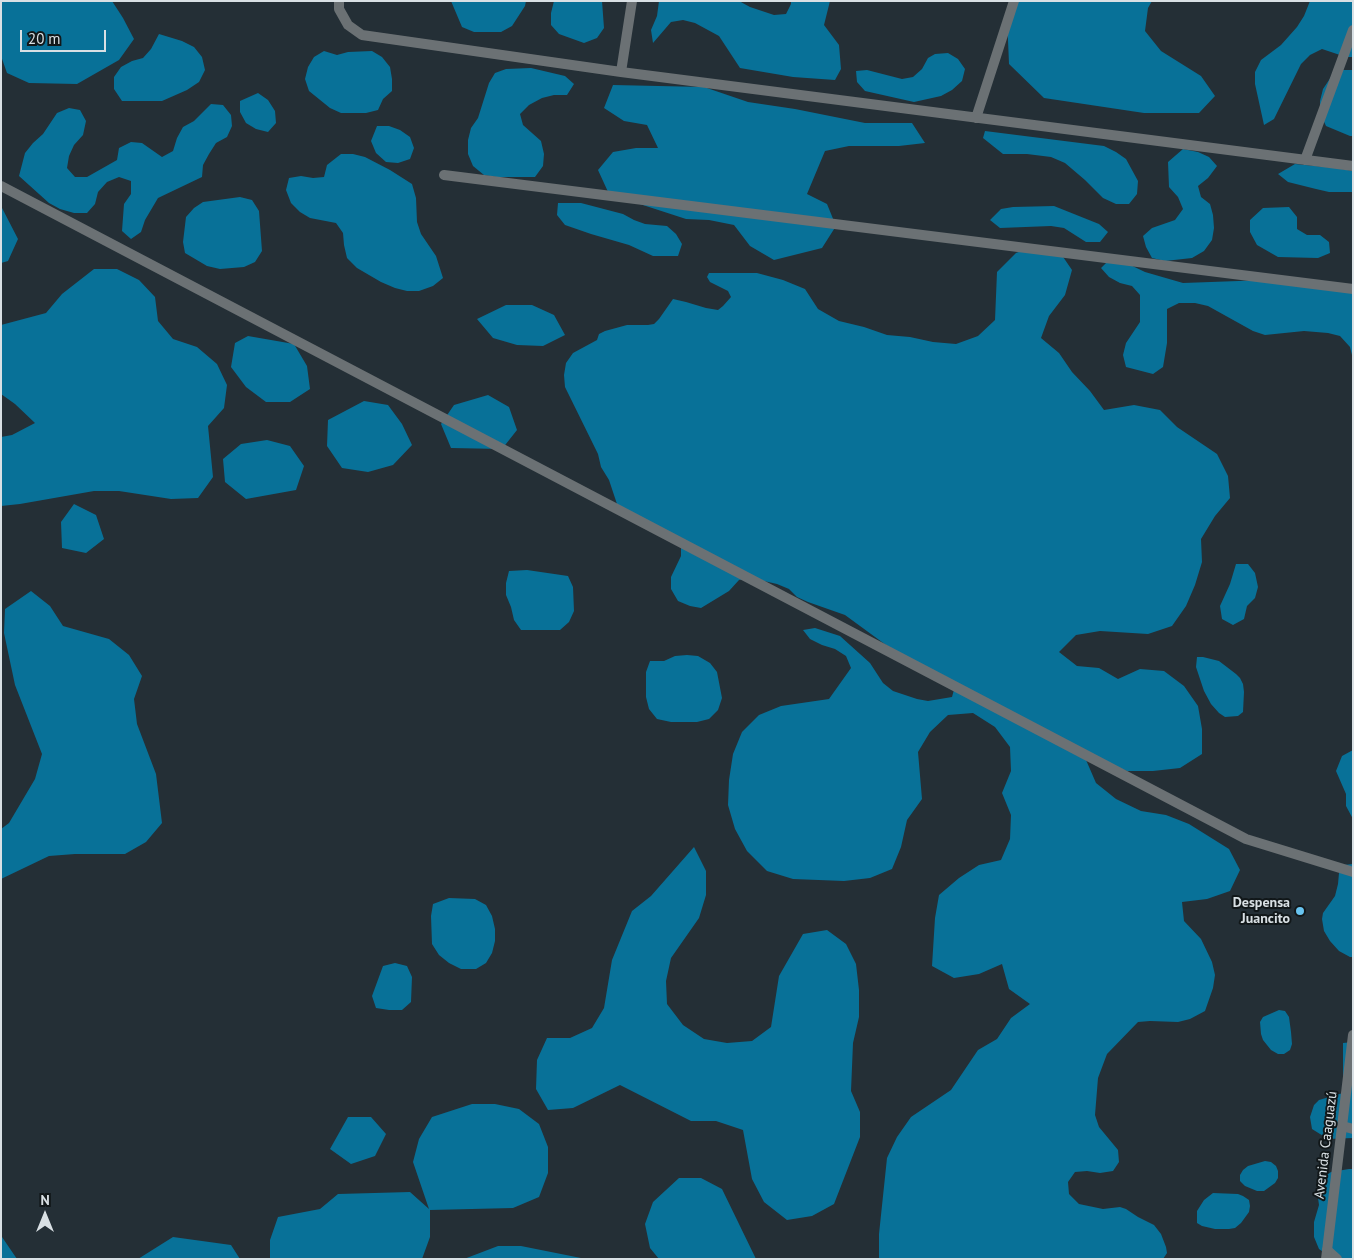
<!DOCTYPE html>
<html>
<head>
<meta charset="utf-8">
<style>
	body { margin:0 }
	#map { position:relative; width:1354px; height:1260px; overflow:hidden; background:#242f36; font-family:"PT Sans",sans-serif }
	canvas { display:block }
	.frame { position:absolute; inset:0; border:2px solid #d9e0e4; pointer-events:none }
	.north { position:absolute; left:20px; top:1190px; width:50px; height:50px; -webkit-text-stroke:4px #111719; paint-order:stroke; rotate:0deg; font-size:14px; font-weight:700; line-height:20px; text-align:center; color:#d9e0e4 }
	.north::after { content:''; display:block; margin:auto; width:18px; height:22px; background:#d9e0e4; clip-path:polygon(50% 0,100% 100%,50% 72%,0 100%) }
	.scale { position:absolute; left:20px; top:30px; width:86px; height:22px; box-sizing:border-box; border:2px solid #d9e0e4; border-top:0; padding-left:6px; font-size:15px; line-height:18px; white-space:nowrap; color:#d9e0e4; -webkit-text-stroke:4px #111719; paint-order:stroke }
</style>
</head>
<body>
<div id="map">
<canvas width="1354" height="1260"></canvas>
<div class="frame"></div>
<div class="north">N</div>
<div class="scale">20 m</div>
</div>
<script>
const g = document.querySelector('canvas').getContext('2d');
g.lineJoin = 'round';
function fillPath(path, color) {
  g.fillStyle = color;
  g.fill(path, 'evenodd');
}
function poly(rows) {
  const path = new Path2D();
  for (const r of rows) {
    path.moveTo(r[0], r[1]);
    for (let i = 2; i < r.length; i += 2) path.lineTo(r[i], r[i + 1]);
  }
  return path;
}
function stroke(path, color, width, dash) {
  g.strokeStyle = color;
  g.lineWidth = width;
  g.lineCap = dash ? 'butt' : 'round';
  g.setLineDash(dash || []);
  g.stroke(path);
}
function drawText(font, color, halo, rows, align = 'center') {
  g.font = font + ' "PT Sans",sans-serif';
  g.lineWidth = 4;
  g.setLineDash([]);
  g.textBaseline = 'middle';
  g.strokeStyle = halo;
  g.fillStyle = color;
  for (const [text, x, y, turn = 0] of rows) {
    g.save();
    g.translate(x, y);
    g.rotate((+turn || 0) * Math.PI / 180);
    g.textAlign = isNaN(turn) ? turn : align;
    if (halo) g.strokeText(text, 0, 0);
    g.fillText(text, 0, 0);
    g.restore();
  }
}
const forest = poly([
	[1,1,112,1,123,18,134,39,119,60,77,84,29,83,7,73,1,56],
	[451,1,526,1,525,6,512,26,501,32,474,32,462,27],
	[554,1,602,1,604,28,597,38,584,43,559,34,551,25,551,13],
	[659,1,739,1,750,7,774,15,786,14,791,4,791,1,830,1,824,25,839,45,841,69,835,80,793,77,740,68,719,36,695,23,683,20,671,22,653,43,651,30,657,16],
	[1009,1,1152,1,1148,8,1145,31,1161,51,1201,76,1215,96,1199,113,1144,113,1044,98,1009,64,1007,16],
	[1310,1,1353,1,1353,57,1346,57,1322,49,1310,55,1301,64,1274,119,1264,125,1255,84,1255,72,1261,60,1281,45,1297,27,1304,16],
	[159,34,182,41,194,47,202,57,205,70,199,82,187,90,162,101,122,101,114,89,114,77,121,67,132,61,143,58,151,49],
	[324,51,337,55,348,52,372,51,382,57,390,67,392,79,392,91,383,99,378,110,366,113,341,113,330,108,309,91,305,79,308,67,314,57],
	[948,53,958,59,965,69,962,81,952,90,941,96,914,102,865,91,857,82,856,71,867,70,902,79,913,77,922,69,928,58,935,54],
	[531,68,565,76,574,84,567,95,554,95,542,98,529,105,520,114,523,125,541,141,544,154,543,166,535,177,496,177,484,175,473,166,468,154,468,140,471,128,478,118,489,83,495,73,506,69],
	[1342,70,1353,70,1353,136,1350,136,1326,126,1320,113,1320,101,1323,89,1331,77],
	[613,85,704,87,748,102,795,109,865,123,912,123,925,143,899,146,849,146,825,151,807,194,827,204,836,226,822,248,774,260,750,246,734,225,709,220,686,219,609,194,598,170,613,152,636,148,658,148,647,125,624,121,604,108],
	[258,93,268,100,275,111,276,123,268,132,256,129,246,123,240,112,240,101],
	[211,104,223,105,231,115,232,126,227,137,216,143,209,154,203,165,202,177,158,198,145,220,141,232,131,239,122,231,124,204,131,194,131,181,119,177,107,182,98,192,95,204,87,213,74,213,60,209,49,203,19,176,25,153,33,143,43,134,57,113,69,108,80,110,86,121,83,135,74,145,69,156,67,168,75,177,87,177,117,160,119,148,131,142,142,143,162,157,173,151,177,138,183,127,194,121],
	[377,126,389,126,400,130,410,137,414,148,410,159,398,163,386,162,376,153,371,141],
	[985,131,1104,146,1116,152,1126,159,1138,181,1137,194,1129,204,1116,204,1103,198,1085,180,1065,163,1051,157,1027,154,1003,154,983,138],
	[1183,149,1198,152,1209,157,1217,166,1208,178,1198,186,1201,197,1210,204,1213,215,1214,228,1212,240,1204,251,1192,258,1165,261,1152,258,1146,247,1143,236,1152,228,1175,220,1183,209,1178,197,1169,187,1168,162],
	[341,154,353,154,365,157,390,170,412,184,416,198,417,222,421,234,436,256,443,278,433,286,419,291,407,291,395,288,381,282,357,268,347,258,344,245,343,233,336,223,310,218,300,212,291,203,286,190,289,178,301,176,313,178,324,177,327,165],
	[1295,164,1336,168,1353,171,1353,192,1329,192,1316,189,1288,182,1278,174],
	[240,197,252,200,259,211,262,251,255,262,244,267,220,269,207,266,185,253,183,242,186,217,194,208,203,202],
	[558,203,581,203,623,214,634,220,645,224,667,226,676,234,682,244,678,256,653,256,629,245,591,234,565,225,557,215],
	[1,206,18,239,8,261,1,263],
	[1054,206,1099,224,1108,232,1100,242,1086,242,1064,228,1051,226,1000,228,990,220,1001,209,1013,207],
	[1289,207,1297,217,1297,229,1307,235,1320,235,1329,242,1330,253,1318,258,1278,257,1257,245,1250,232,1250,220,1263,208],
	[1037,245,1059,251,1072,270,1065,295,1049,316,1041,338,1059,353,1072,372,1090,391,1104,410,1134,405,1160,410,1177,427,1217,454,1228,476,1230,498,1215,516,1201,539,1202,562,1195,585,1186,606,1172,626,1148,634,1100,631,1076,635,1059,652,1077,666,1099,668,1118,679,1140,669,1164,671,1184,686,1198,706,1202,729,1202,754,1180,768,1153,771,1127,771,1083,753,1096,783,1116,799,1141,811,1166,815,1189,824,1229,849,1240,870,1230,891,1207,899,1182,902,1184,921,1201,939,1212,962,1215,975,1213,988,1205,1011,1190,1019,1178,1022,1150,1021,1138,1022,1107,1054,1098,1078,1095,1115,1099,1127,1118,1150,1119,1162,1113,1171,1100,1173,1087,1171,1075,1172,1068,1182,1069,1194,1079,1204,1103,1209,1120,1207,1126,1209,1138,1217,1154,1225,1161,1234,1166,1247,1167,1253,1163,1259,879,1259,879,1234,887,1158,897,1137,911,1117,951,1090,978,1050,997,1039,1011,1018,1030,1004,1009,989,1002,964,979,974,954,978,932,966,935,918,939,895,959,878,979,865,1001,860,1010,839,1011,815,1002,793,1011,771,1010,747,995,727,973,713,948,715,930,732,918,752,922,799,907,820,901,847,892,869,870,878,844,881,793,879,767,871,747,851,735,829,728,805,729,780,733,754,742,732,759,715,781,706,829,699,851,668,846,656,835,649,822,645,810,639,803,630,815,628,840,636,870,663,883,683,893,691,917,699,928,701,952,697,955,686,886,645,845,615,808,602,797,597,789,589,777,584,751,578,739,580,729,591,701,608,690,606,678,601,671,589,671,577,681,556,681,544,617,504,609,480,601,467,598,454,565,387,564,375,566,363,573,353,597,340,599,334,605,331,627,325,648,325,654,324,659,319,673,299,686,302,706,308,718,310,723,306,731,297,728,291,710,282,707,277,709,273,757,273,783,280,805,289,818,309,839,321,864,327,887,335,910,337,933,342,956,344,978,336,995,320,997,272,1016,253],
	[1110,259,1122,261,1145,272,1183,283,1266,280,1353,286,1353,359,1350,347,1340,336,1328,333,1304,331,1265,335,1253,331,1208,306,1195,303,1179,303,1167,309,1167,343,1163,367,1153,374,1126,367,1123,355,1126,343,1140,322,1140,295,1132,286,1120,283,1109,277,1101,268],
	[94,269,117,269,139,280,155,297,158,321,173,339,197,347,217,364,227,385,224,408,208,426,213,477,198,498,171,499,119,491,94,491,20,504,1,506,1,437,12,435,35,423,15,404,1,394,1,325,46,313,62,294],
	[506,305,532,305,554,315,565,335,543,346,517,345,493,338,477,319],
	[248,336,294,344,307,366,310,389,290,402,266,402,246,387,231,367,235,343],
	[488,395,509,407,517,430,502,449,451,448,441,424,454,405],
	[364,401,388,405,402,424,412,445,393,465,368,472,342,468,327,446,328,420],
	[267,440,290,446,304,466,296,490,246,499,225,482,223,459,241,444],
	[74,504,96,515,104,539,86,553,62,548,61,522],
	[1236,564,1248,564,1255,573,1258,587,1255,598,1247,606,1244,619,1233,625,1222,619,1220,606,1230,584],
	[527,570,568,576,573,587,574,611,569,622,560,630,521,630,514,620,511,607,506,595,506,583,509,571],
	[31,591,50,606,63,626,109,639,129,655,142,676,134,699,137,724,156,774,162,823,146,842,125,854,75,854,49,856,1,879,1,829,9,823,35,779,42,754,15,685,4,633,5,609],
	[687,655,698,656,710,663,717,672,722,698,718,710,709,719,697,722,671,722,657,719,649,709,646,697,646,672,650,661,664,661,675,656],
	[1197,657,1203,657,1219,661,1236,674,1240,678,1243,684,1244,692,1243,712,1238,716,1225,717,1219,713,1211,704,1204,691,1196,667],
	[1353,750,1353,819,1346,806,1346,794,1336,771,1342,756],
	[694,847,706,871,706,895,699,918,671,958,666,981,667,1004,683,1025,704,1039,727,1043,752,1041,771,1027,779,976,803,934,827,930,846,944,856,964,859,990,859,1017,853,1043,851,1091,860,1112,860,1137,834,1204,812,1216,787,1220,764,1202,752,1179,743,1130,716,1121,691,1121,620,1085,573,1108,548,1110,536,1089,537,1060,547,1038,570,1038,592,1028,604,1008,612,960,632,911,651,896],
	[1353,864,1353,957,1350,957,1339,951,1330,941,1324,931,1322,919,1323,913,1335,896,1338,884,1339,873,1344,865],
	[449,898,475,899,486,905,492,916,495,929,495,941,492,953,486,963,476,969,461,969,449,963,439,955,432,944,431,916,433,904],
	[395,963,407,966,412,977,411,1002,402,1010,389,1010,376,1008,372,996,383,966],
	[1279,1010,1285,1011,1289,1017,1291,1032,1292,1044,1290,1050,1284,1054,1278,1054,1271,1050,1263,1040,1261,1034,1260,1022,1263,1017],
	[1353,1042,1353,1138,1328,1139,1312,1129,1310,1117,1314,1105,1319,1100,1343,1093,1343,1043],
	[472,1104,495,1104,519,1109,539,1124,548,1147,548,1173,539,1197,513,1208,430,1210,430,1237,422,1259,270,1259,270,1240,278,1217,320,1209,338,1194,410,1192,429,1209,413,1162,419,1139,432,1117],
	[348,1117,371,1117,386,1134,375,1156,351,1164,330,1149],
	[1265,1161,1271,1162,1276,1166,1278,1171,1278,1178,1275,1183,1264,1191,1257,1191,1245,1186,1240,1181,1240,1175,1243,1170,1248,1166],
	[1349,1169,1353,1169,1353,1259,1333,1259,1319,1249,1314,1237,1314,1222,1319,1205,1318,1198,1318,1186,1325,1176,1331,1172],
	[679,1178,701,1178,722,1189,756,1259,659,1259,650,1248,645,1224,653,1202],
	[1213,1193,1238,1194,1243,1196,1249,1200,1250,1206,1249,1212,1241,1223,1235,1228,1229,1229,1215,1229,1202,1226,1197,1223,1197,1211,1204,1200],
	[1,1214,2,1237,17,1259,1,1259],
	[173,1237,231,1245,240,1259,138,1259],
	[498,1246,521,1246,586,1259,464,1259]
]);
const service = poly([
	[1327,1250,1337,1259]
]);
const minor = poly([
	[339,1,339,9,348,25,362,35,621,72,1353,166],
	[621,72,632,1],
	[976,118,1014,1],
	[1305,160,1353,30],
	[444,175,1353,289],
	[1,186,1246,839,1353,872],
	[1342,1126,1353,1129]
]);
const tertiary = poly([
	[1326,1259,1353,1035]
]);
const markers = [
	[1300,911,5,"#68c4f0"]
];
const poiNames = [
	["Despensa",1290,903],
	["Juancito",1290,919]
];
const streetNames = [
	["Avenida Caaguazú",1326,1145,-83]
];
fillPath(forest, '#087198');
stroke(service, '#6b7174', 10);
stroke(minor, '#6b7174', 10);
stroke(tertiary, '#6b7174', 10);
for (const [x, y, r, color] of markers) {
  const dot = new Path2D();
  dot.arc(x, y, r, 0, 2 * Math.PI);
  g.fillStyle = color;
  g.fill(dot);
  stroke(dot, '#111719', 2);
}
drawText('bold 14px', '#d9e0e4', '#111719', poiNames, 'right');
drawText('14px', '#d9e0e4', '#111719', streetNames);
</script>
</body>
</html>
